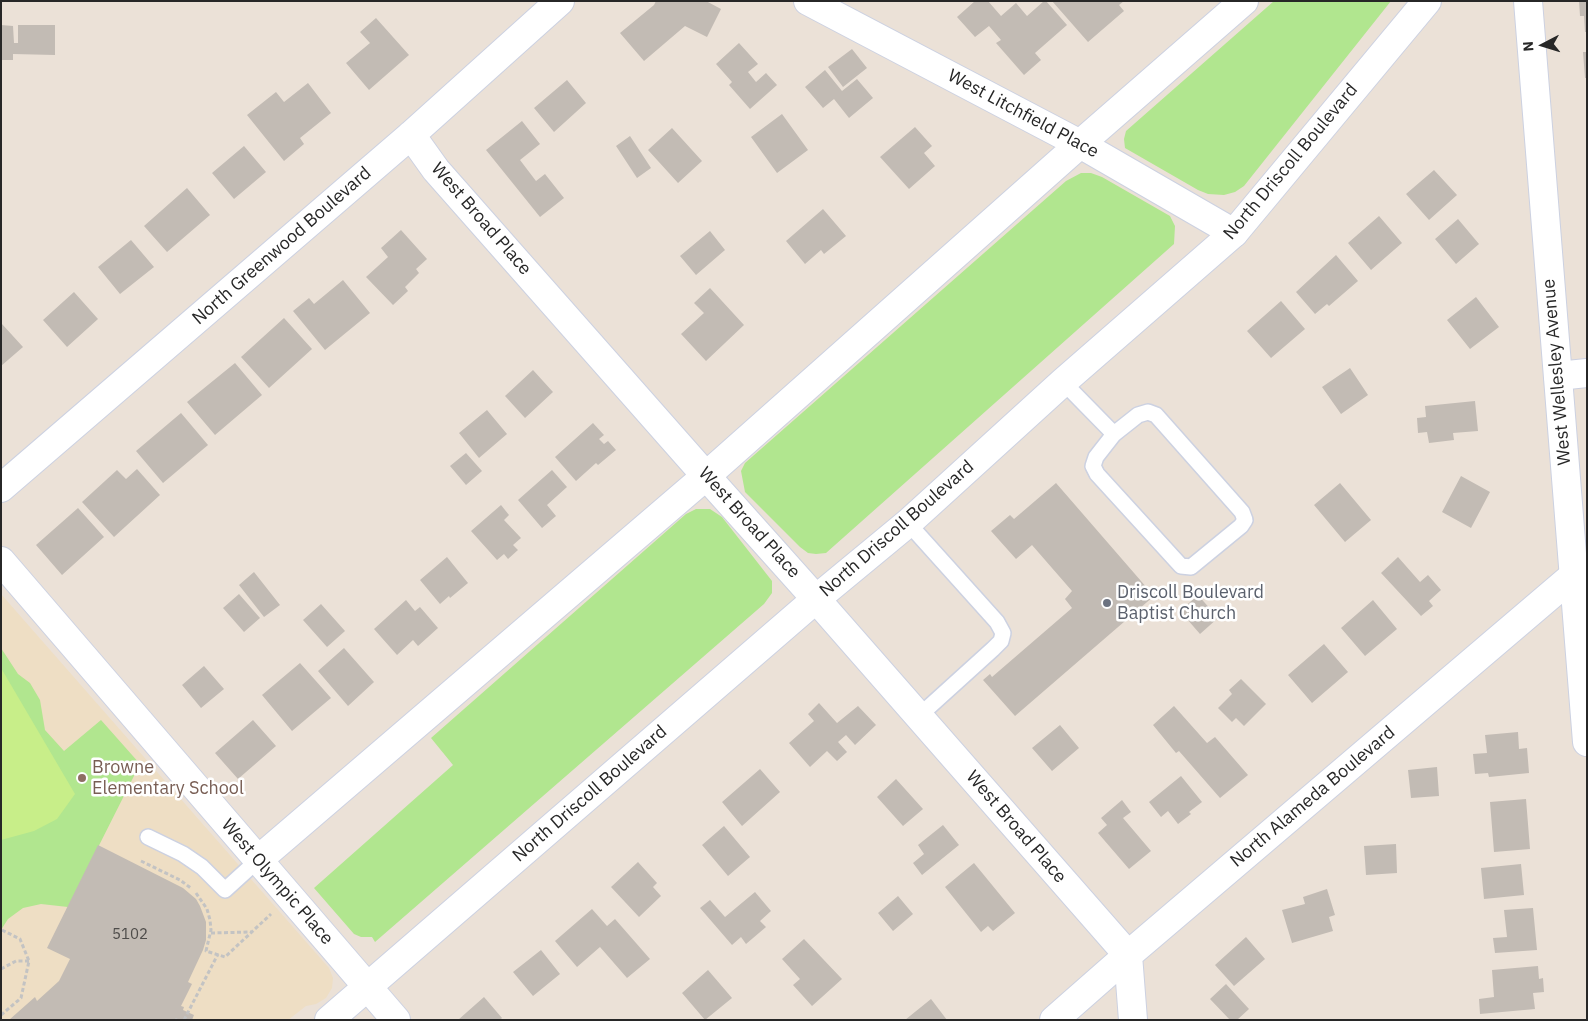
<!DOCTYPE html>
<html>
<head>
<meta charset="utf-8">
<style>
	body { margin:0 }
	#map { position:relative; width:1588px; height:1021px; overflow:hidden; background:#ebe1d7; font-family:"IBM Plex Sans",sans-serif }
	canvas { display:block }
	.frame { position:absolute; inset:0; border:2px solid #272727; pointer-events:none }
	.north { position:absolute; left:1518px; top:20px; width:50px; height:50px; -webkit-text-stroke:4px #fff; paint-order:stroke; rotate:265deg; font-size:14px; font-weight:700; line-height:20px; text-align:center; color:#272727 }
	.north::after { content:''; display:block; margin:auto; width:18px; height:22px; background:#272727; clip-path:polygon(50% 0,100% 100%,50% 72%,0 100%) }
</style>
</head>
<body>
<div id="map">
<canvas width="1588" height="1021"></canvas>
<div class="frame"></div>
<div class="north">N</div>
</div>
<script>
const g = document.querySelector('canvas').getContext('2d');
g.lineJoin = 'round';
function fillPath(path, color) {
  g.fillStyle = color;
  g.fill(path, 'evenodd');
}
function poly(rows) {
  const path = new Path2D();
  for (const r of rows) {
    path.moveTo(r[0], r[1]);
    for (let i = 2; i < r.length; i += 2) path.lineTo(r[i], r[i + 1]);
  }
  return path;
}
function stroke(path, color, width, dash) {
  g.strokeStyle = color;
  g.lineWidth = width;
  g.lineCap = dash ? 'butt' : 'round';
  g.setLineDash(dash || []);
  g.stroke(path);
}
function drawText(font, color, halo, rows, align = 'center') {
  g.font = font + ' "IBM Plex Sans",sans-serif';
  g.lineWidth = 5;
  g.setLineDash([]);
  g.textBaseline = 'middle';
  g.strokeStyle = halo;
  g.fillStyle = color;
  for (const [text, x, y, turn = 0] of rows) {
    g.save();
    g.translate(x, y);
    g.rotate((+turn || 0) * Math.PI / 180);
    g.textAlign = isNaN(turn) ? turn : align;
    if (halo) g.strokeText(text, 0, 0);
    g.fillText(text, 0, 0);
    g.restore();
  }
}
const education = poly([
	[1,594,329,968,333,978,332,988,326,998,316,1004,306,1006,288,1020,1,1020]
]);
const green = poly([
	[1274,1,1391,1,1244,186,1235,192,1224,195,1208,194,1198,190,1125,148,1124,139,1126,131],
	[1081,173,1091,173,1102,177,1170,216,1175,226,1174,244,826,553,816,554,808,553,800,547,745,492,741,471,745,463,1066,181],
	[696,509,710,509,722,517,772,581,772,593,764,604,375,942,372,937,361,937,354,934,314,888,453,765,431,738,686,514],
	[1,648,18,674,30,683,40,700,45,730,64,751,101,720,140,764,68,907,41,904,23,908,8,919,1,930]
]);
const pitch = poly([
	[1,668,75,794,57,819,34,831,1,840]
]);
const building = poly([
	[656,1,706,1,721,9,707,37,685,26,644,61,620,33,654,5],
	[975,1,988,1,1001,16,1016,3,1027,16,1044,1,1046,1,1067,25,1035,53,1041,60,1024,75,996,43,1001,40,989,26,975,37,957,17],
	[1052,1,1124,1,1119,5,1124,11,1088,42],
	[1579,1,1587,1,1587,32,1585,32,1584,16,1580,16],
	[376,18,409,55,369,90,346,63,370,43,360,32],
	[1,25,13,26,14,43,18,43,18,25,55,25,55,55,13,54,13,60,1,60],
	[739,43,758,64,748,72,756,82,766,73,777,85,750,109,729,85,732,82,716,64],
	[852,49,867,68,843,87,828,67],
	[1583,52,1587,52,1587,78,1585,78],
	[825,70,842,91,857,79,873,98,849,118,834,99,823,108,805,87],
	[567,80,586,103,554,132,534,108],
	[308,83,331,113,300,138,304,144,284,161,247,115,276,92,284,102],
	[782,114,808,150,777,173,751,137],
	[522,121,540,144,520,160,536,181,545,174,564,198,540,217,486,150],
	[915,127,932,146,924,153,935,166,909,189,880,157],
	[672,128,702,161,678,183,648,150],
	[630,136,651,168,637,178,616,146],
	[244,146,266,172,234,199,212,173],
	[1434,170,1457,195,1429,220,1406,194],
	[187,188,210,215,167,252,144,226],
	[823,209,846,236,824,254,821,250,805,264,786,241],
	[1379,216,1402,243,1371,270,1348,243],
	[1458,219,1479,244,1456,264,1435,239],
	[401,230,427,259,416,269,419,273,405,287,408,291,393,305,366,277,388,257,381,248],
	[710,231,725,250,696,275,680,256],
	[131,240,154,267,120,294,98,267],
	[1336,255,1358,281,1329,306,1327,304,1315,314,1296,292],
	[343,280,370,313,325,350,293,311,309,298,314,304],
	[710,288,744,325,706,361,681,334,704,313,694,303],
	[74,292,98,319,67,347,43,320],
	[1476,297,1499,327,1470,349,1447,320],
	[1281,301,1305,329,1271,358,1247,331],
	[284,318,312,349,269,388,241,357],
	[2,324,23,347,1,366,1,325],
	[235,363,262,395,215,435,187,402],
	[1350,368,1368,395,1341,414,1322,387],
	[533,370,553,392,525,418,505,396],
	[1475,401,1478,431,1453,433,1454,440,1429,443,1427,432,1418,433,1417,418,1426,417,1425,406],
	[487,410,507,434,479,458,459,433],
	[181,413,208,445,163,483,136,451],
	[593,423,604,435,599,439,604,444,608,441,616,450,598,465,596,463,576,481,555,457],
	[466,453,482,471,466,485,450,466],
	[137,469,160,495,114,537,82,502,117,470,126,479],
	[552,470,567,487,547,505,556,516,542,528,518,500],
	[1461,476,1490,492,1471,528,1442,512],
	[1056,483,1154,596,1015,716,983,680,990,674,992,677,1072,608,1065,599,1072,591,1032,545,1016,559,991,531,1010,515,1014,519],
	[1340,483,1371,520,1345,542,1314,505],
	[501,505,509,515,504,520,521,538,513,545,518,550,508,559,504,554,497,560,471,531],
	[78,508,104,537,62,575,36,545],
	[447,557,468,583,450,598,449,596,440,604,420,580],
	[1398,557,1420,582,1428,575,1441,590,1429,601,1433,606,1421,616,1381,573],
	[254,572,280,605,264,617,239,585],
	[239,594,260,618,244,632,223,608],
	[1198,595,1218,618,1200,634,1180,611],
	[406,600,415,611,420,607,438,628,418,646,413,640,397,655,374,629],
	[1373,600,1397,629,1365,656,1341,628],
	[321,604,345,631,327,647,303,620],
	[1324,644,1348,672,1312,703,1288,675],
	[344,648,374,682,348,706,318,671],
	[300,663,331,698,292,731,262,695],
	[204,666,224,689,201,708,182,685],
	[1241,679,1266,704,1244,726,1236,718,1232,722,1218,708,1232,694,1229,690],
	[819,703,837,723,858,706,876,725,855,745,846,735,838,742,847,752,837,761,827,751,810,767,789,743,814,721,808,714],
	[1174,706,1207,743,1215,737,1248,775,1220,798,1179,751,1176,753,1153,725],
	[253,720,276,746,238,779,215,753],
	[1060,725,1079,748,1052,771,1032,748],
	[1518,732,1519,749,1527,748,1529,773,1489,777,1488,773,1475,774,1473,754,1487,753,1485,735],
	[1437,767,1439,796,1411,798,1408,770],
	[760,769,780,792,742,826,722,802],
	[1181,776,1202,802,1189,812,1191,814,1178,824,1168,811,1161,817,1149,802],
	[896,779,923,809,903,826,877,797],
	[1526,799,1530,849,1494,852,1490,802],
	[1122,800,1131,812,1123,818,1151,851,1129,869,1098,833,1107,825,1101,818],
	[943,825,959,845,922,875,913,863,924,854,918,845],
	[724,826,750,857,728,876,702,845],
	[1396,844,1397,873,1366,875,1364,846],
	[98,845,183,888,196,899,200,906,206,922,206,940,203,950,188,982,192,984,181,1006,184,1007,183,1010,194,1015,192,1020,9,1020,35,997,37,1001,59,981,70,959,47,948],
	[638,862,657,883,653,887,661,896,639,917,611,887],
	[974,863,1015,913,993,931,988,926,981,932,945,887],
	[1521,864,1524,895,1484,899,1481,868],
	[1327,889,1335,915,1329,917,1333,931,1292,943,1282,910,1305,904,1303,897],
	[755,892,771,911,760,921,766,927,746,944,741,937,732,945,700,908,710,900,725,917],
	[898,896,913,914,893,931,878,913],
	[1533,908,1537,950,1495,953,1493,938,1507,937,1504,910],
	[592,909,607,926,615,919,650,959,627,978,600,947,577,967,555,941],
	[1246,937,1265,959,1234,986,1215,965],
	[804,939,842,979,812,1006,793,985,800,979,782,959],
	[541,950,560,974,533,996,513,972],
	[1538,966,1539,979,1543,978,1544,992,1533,993,1535,1009,1480,1014,1479,999,1494,997,1492,970],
	[708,970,732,998,705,1020,682,993],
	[1226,984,1249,1009,1237,1020,1230,1020,1210,999],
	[484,997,502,1018,500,1020,458,1020],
	[931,999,947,1020,905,1020]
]);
const path = poly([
	[141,861,180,880,192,889],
	[196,893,207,909,210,920,211,930,206,951,225,957,271,914],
	[211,933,251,932],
	[1,969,16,961,29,961],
	[1,1015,21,998,29,961,20,939,2,930],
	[175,1019,177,1020],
	[184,1020,218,954]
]);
const service = poly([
	[1063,382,1114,434,1096,457,1093,466,1097,474,1181,566,1191,567,1241,526,1245,520,1242,512,1156,415,1148,412,1138,415,1114,434],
	[908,523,997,622,1003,633,1001,641,993,649,919,716],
	[148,837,183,854,202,867,225,890,258,860]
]);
const minor = poly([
	[808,1,1080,144,1234,233],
	[411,135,436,170,706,476,816,599,1128,955,1133,1020],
	[1558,376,1587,373],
	[1,488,411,135,560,1],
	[1,561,396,1020],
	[258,860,706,476,1080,144,1244,1],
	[1054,1020,1128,955,1573,576]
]);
const secondary = poly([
	[1528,1,1587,742],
	[329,1020,816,599,908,523,1063,382,1234,233,1427,1]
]);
const markers = [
	[1107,603,5,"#6b7280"],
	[82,778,5,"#8d6e63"]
];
const numberNames = [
	["5102",130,935]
];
const streetNames = [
	["West Litchfield Place",1023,114,28],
	["North Driscoll Boulevard",1291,162,-50],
	["West Broad Place",481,219,49],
	["North Greenwood Boulevard",282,246,-41],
	["West Wellesley Avenue",1557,372,-95],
	["West Broad Place",749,523,48],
	["North Driscoll Boulevard",897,529,-41],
	["North Driscoll Boulevard",590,794,-41],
	["North Alameda Boulevard",1313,797,-40],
	["West Broad Place",1016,827,49],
	["West Olympic Place",277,882,49]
];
const worshipNames = [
	["Driscoll Boulevard",1117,593],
	["Baptist Church",1117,614]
];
const educationNames = [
	["Browne",92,768],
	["Elementary School",92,789]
];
fillPath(education, '#eedec4');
fillPath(green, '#b1e68f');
fillPath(pitch, '#c8ee89');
fillPath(building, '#c2bbb4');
stroke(service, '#ccd1e1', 18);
stroke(minor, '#ccd1e1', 30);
stroke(secondary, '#ccd1e1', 30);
stroke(path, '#c3c3c3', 3, [4, 2.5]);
stroke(service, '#fff', 15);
stroke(minor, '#fff', 28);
stroke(secondary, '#fff', 28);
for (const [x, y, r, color] of markers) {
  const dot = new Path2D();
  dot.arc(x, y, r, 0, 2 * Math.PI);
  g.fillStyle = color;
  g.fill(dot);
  stroke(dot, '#fff', 2);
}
drawText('15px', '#4e4c4a', null, numberNames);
drawText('18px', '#272727', '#fff', streetNames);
drawText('18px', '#5b616d', '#fff', worshipNames, 'left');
drawText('18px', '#785e54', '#fff', educationNames, 'left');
</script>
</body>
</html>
